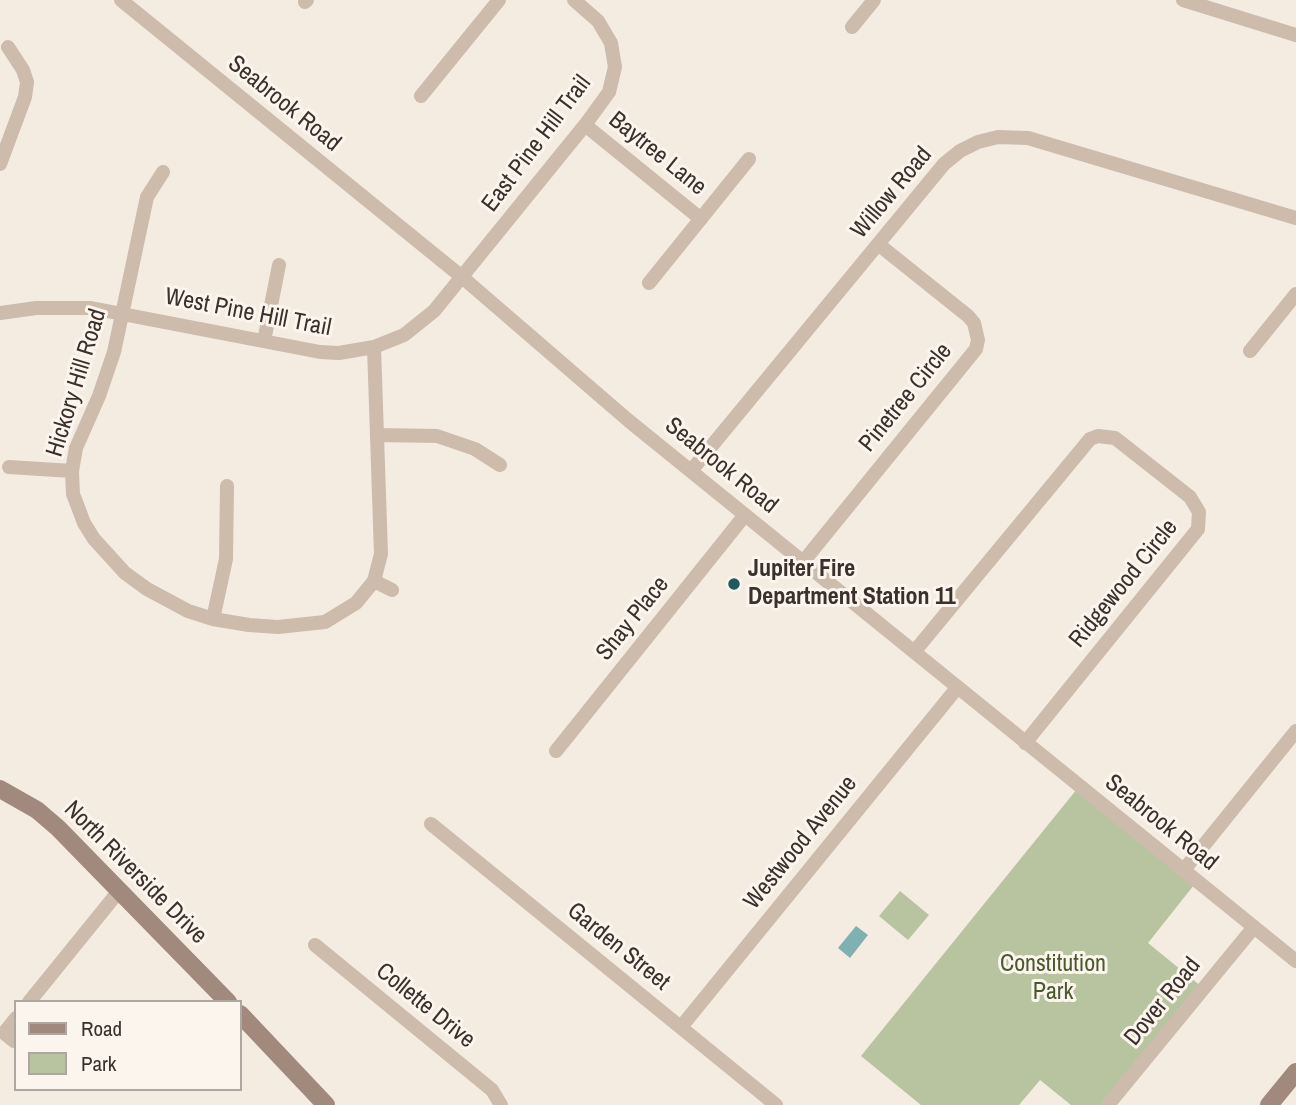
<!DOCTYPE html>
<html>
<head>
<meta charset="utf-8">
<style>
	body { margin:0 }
	#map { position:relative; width:1296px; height:1105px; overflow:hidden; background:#f4ebe1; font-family:"Archivo Narrow",sans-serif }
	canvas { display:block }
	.legend { position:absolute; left:14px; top:1000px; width:228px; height:91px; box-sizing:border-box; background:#fbf5ee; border:2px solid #aea6a0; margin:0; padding:9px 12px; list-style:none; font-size:21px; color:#3b302b }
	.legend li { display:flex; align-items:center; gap:14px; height:35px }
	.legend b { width:35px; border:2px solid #aea6a0 }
</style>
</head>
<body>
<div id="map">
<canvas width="1296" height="1105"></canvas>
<ul class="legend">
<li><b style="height:9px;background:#a18a7d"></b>Road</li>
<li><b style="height:19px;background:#b8c4a0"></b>Park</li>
</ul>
</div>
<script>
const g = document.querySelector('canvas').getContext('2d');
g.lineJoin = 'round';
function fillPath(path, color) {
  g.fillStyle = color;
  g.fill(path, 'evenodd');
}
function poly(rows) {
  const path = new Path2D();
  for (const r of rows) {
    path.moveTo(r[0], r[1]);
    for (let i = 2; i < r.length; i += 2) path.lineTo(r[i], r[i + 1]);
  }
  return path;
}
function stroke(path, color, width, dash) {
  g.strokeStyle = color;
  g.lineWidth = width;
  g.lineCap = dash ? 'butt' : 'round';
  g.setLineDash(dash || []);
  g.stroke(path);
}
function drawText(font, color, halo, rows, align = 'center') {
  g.font = font + ' "Archivo Narrow",sans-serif';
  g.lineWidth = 6;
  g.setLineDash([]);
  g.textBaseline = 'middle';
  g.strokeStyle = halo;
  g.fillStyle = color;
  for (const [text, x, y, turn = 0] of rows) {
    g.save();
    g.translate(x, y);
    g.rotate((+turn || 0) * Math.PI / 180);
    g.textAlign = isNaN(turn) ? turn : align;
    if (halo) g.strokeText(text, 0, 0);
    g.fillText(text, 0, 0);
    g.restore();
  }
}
const green = poly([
	[1077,789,1194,885,1148,943,1202,987,1105,1105,1071,1105,1040,1080,1019,1105,921,1105,861,1056],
	[900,891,929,915,908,940,879,916]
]);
const water = poly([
	[856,926,868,935,850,958,838,948]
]);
const street = poly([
	[121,0,462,277,629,421,1296,961],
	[1183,0,1296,35],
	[305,2,307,0],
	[852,27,874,0],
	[421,96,499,0],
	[585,125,701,219],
	[0,164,25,97,27,82,23,70,8,47],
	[163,172,147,197,114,352,99,396,76,448,72,471,73,494,84,523,94,539,125,573,147,589,188,611,213,619,249,625,278,627,325,622,356,603,374,581,381,554,374,347],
	[649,283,749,159],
	[0,313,36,308,91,308,320,352,339,353,374,347,404,335,434,311,585,125,609,92,615,67,611,43,598,21,574,0],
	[264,341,279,265],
	[1250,351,1296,294],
	[377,435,437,436,475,449,500,465],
	[9,467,72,471],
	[691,471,944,164,960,151,978,142,998,137,1028,138,1296,218],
	[803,562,976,349,978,340,974,323,968,316,878,244],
	[374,581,392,590],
	[213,619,226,559,227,486],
	[914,652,1090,439,1098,436,1115,438,1190,497,1199,512,1198,529,1025,743],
	[556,751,745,515],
	[431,824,776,1105],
	[1183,871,1296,731],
	[315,945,492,1090,501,1105],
	[29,1002,119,891],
	[681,1027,957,688],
	[14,1041,4,1033,16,1018],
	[1108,1105,1254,927]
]);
const secondary = poly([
	[0,789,37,810,58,828,228,1002],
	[240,1014,326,1105],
	[1269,1105,1296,1072]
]);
const markers = [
	[734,584,7,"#1f5a5e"]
];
const streetNames = [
	["Seabrook Road",284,104,39],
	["East Pine Hill Trail",537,144,-53],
	["Baytree Lane",657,154,39],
	["Willow Road",892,193,-50],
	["West Pine Hill Trail",248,313,11],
	["Hickory Hill Road",77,383,-73],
	["Pinetree Circle",906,398,-51],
	["Seabrook Road",721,466,39],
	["Ridgewood Circle",1124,584,-51],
	["Shay Place",633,619,-51],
	["Seabrook Road",1161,823,39],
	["Westwood Avenue",801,843,-51],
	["North Riverside Drive",135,873,45],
	["Garden Street",618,947,39],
	["Dover Road",1163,1002,-51],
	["Collette Drive",425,1006,39]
];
const poiNames = [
	["Jupiter Fire",748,570],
	["Department Station 11",748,598]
];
const parkNames = [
	["Constitution",1053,965],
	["Park",1053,993]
];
fillPath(green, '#b8c4a0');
fillPath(water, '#7fb0b2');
stroke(street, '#cdbbac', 14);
stroke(secondary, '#a18a7d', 18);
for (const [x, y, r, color] of markers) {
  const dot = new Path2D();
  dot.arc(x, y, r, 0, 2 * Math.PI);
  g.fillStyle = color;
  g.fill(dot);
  stroke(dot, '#fbf5ee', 2.5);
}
drawText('24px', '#3b302b', '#fbf5ee', streetNames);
drawText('bold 24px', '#3b302b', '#fbf5ee', poiNames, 'left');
drawText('24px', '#4a5a2e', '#fbf5ee', parkNames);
</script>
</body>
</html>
